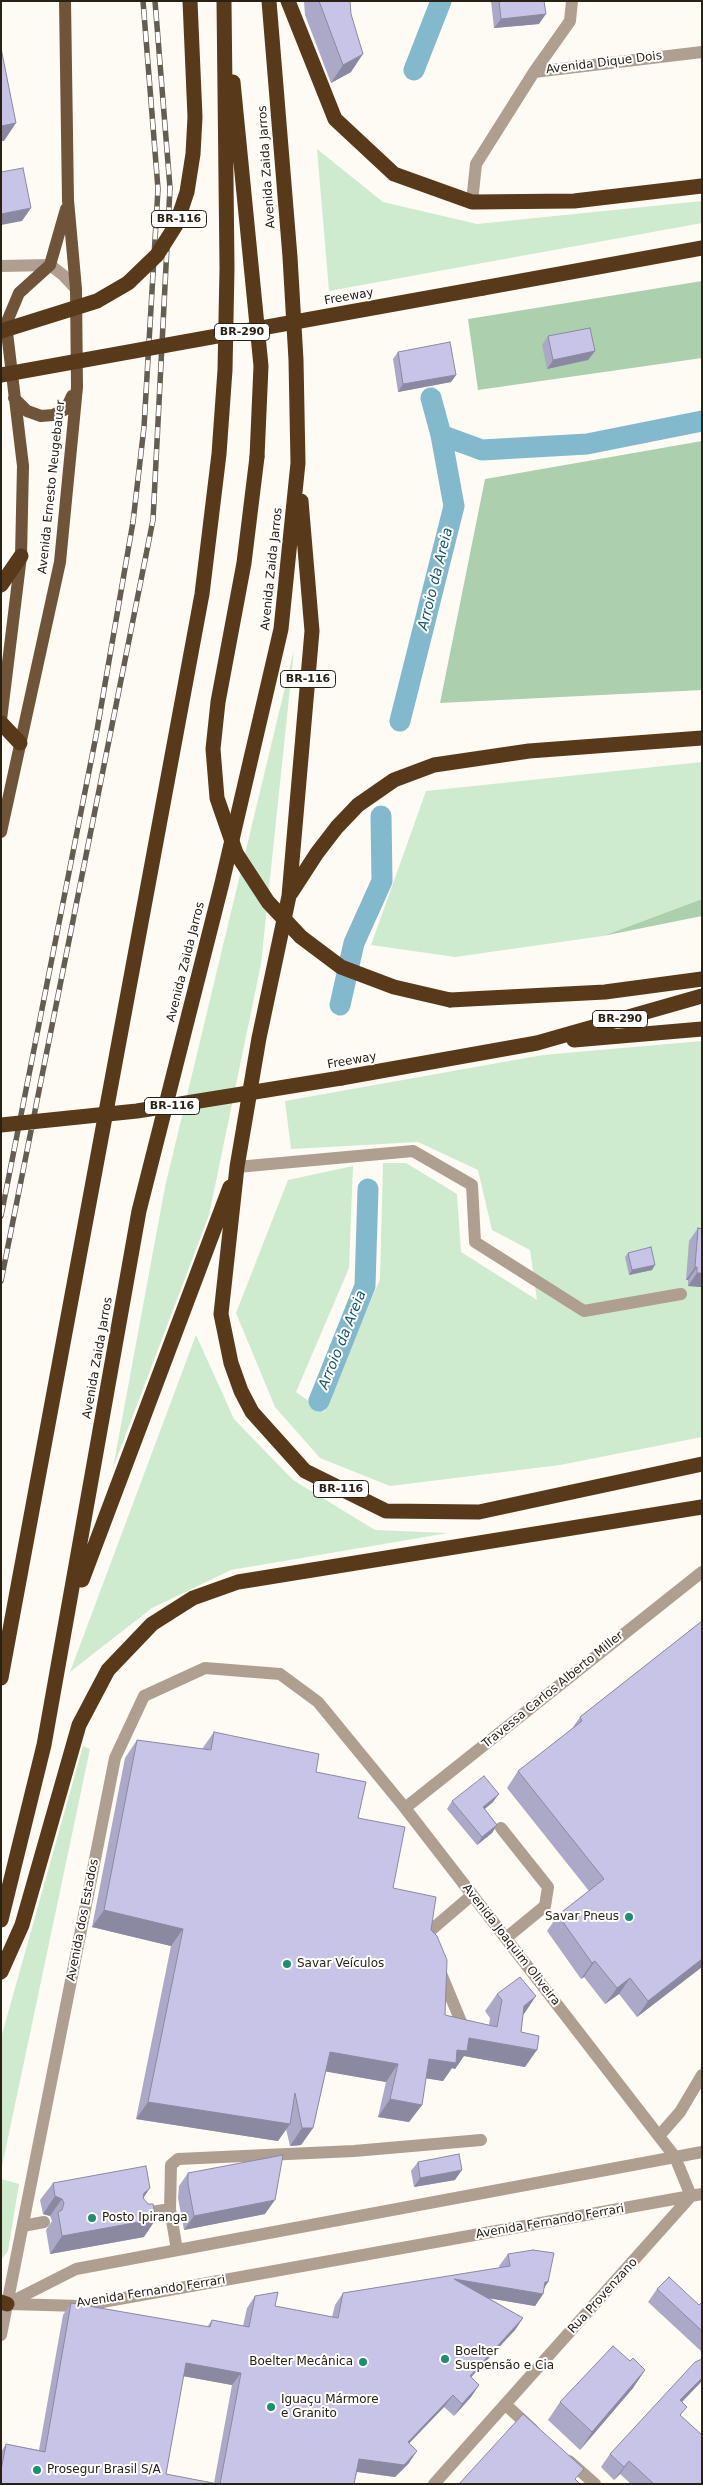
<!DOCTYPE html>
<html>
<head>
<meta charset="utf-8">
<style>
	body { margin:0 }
	#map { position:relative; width:703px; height:2485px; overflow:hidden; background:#fefbf4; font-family:"DejaVu Sans",sans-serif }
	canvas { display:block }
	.frame { position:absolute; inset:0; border:2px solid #282114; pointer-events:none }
</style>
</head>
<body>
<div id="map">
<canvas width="703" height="2485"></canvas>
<div class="frame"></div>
</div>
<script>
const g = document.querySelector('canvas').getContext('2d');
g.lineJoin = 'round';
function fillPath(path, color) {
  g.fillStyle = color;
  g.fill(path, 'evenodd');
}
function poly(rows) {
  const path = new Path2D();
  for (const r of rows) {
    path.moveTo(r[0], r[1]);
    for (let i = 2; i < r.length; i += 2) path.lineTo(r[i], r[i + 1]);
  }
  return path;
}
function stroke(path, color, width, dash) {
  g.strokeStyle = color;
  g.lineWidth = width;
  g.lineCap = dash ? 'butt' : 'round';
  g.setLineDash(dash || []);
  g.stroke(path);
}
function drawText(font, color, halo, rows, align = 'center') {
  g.font = font + ' "DejaVu Sans",sans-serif';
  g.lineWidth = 4;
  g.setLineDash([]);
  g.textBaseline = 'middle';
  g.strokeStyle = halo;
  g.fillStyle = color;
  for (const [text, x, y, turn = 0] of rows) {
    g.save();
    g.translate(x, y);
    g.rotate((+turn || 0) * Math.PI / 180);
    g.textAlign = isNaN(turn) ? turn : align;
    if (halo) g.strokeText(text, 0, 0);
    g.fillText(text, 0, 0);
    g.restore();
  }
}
const green = poly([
	[317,149,383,202,477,224,702,201,702,223,329,291],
	[294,650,261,964,209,1215,113,1468,165,1187],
	[702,762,702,899,603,936,455,957,371,945,426,791],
	[702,1041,702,1437,560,1465,390,1486,320,1458,275,1407,236,1313,288,1180,353,1166,349,1268,296,1392,324,1412,380,1279,383,1163,406,1163,457,1194,461,1252,537,1300,530,1250,492,1230,478,1170,418,1142,291,1149,285,1101,543,1055],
	[196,1335,234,1419,293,1480,375,1530,448,1533,231,1570,152,1608,70,1672],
	[83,1746,90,1749,1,2171,1,2038],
	[1,2179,19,2184,8,2251,1,2260]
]);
const forest = poly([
	[702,281,702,358,478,390,468,319],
	[702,441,702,690,440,703,485,479],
	[702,899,702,916,603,936]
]);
const canal = poly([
	[414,70,441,1],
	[441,435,482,450,587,444,702,421],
	[400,721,454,506,441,435,431,398],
	[340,1005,354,943,382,881,381,816],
	[319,1401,365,1286,368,1189]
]);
const minor = poly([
	[534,72,570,21,572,1],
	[472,202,476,164,534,72,702,52],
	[1,266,50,265,63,275,76,289],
	[237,1167,413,1151,472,1185,475,1242,584,1311,681,1294],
	[405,1808,702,1572],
	[501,1828,548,1887,545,1906,506,1938],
	[430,1945,428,1939,430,1931,472,1895],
	[440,1971,464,2029],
	[659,2136,680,2112,702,2075],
	[170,2209,171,2165,178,2159,354,2151,481,2140],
	[139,2214,170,2209,177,2250],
	[23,2226,44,2222],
	[7,2304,76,2269,702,2152],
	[9,2304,80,2306,702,2194],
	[1,2335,115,1758,144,1696,205,1668,280,1674,318,1702,405,1808,675,2157,691,2196,434,2484],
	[506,2405,532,2429],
	[569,2461,595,2484]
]);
const major = poly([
	[14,398,27,411,41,416,53,415,66,409,72,396],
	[1,720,21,556,23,466,6,324,19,293,50,265,66,209],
	[1,832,60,562,77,387,76,289,68,200,65,1]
]);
const highway = poly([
	[288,1,335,119,394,174,472,202,574,201,702,186],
	[233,82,261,366,257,457],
	[483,288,702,248],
	[301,501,312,631,289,896,259,1038,237,1167,221,1314,231,1363,241,1391,252,1412,305,1471,386,1511,479,1512,702,1464],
	[1,585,21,556],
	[1,723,20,743],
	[291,893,317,853,337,827,358,805,394,780,434,765,529,751,702,738],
	[450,1000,605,992,702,979],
	[574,1040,702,1029],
	[341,1078,537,1043,702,996],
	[82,1580,230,1187],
	[1,1678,202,594,219,454,225,370,227,268,224,1],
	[1,1920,44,1745,139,1211,222,883,281,629,298,463,296,360,290,257,269,1],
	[1,1972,22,1925,79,1725,108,1670,152,1624,193,1598,238,1582,702,1507],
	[1,2302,7,2304]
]);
const rail = poly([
	[1,1216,96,736,133,522,144,427,158,189,143,1],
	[1,1281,153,520,170,188,155,1]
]);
const highwayBridge = poly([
	[1,331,97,301,128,283,157,255,176,225,187,192,193,154,195,117,190,1],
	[1,375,483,288],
	[257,457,244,563,218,702,213,749,217,798,236,853,268,902,301,937,341,967,394,987,450,1000],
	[1,1125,137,1111,341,1078]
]);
const wall = poly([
	[304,1,350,1,351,72,331,83,305,15],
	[491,1,544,1,539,24,494,28],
	[548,336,595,351,588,360,547,369,542,345],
	[398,352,456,375,451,382,398,392,393,359],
	[698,1228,702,1229,702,1287,688,1286,688,1280,686,1280,689,1241],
	[628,1253,652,1270,629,1275,625,1257],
	[702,1621,702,1967,637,2017,619,1994,605,2004,584,1977,581,1979,547,1931,558,1915,589,1891,507,1788,518,1771,571,1730,580,1717],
	[214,1732,316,1772,358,1818,393,1888,431,1930,445,2015,489,2025,490,2018,485,2011,497,1994,523,2014,521,2032,525,2067,464,2056,455,2069,452,2068,443,2081,426,2078,422,2105,409,2122,378,2117,386,2082,326,2071,313,2128,301,2145,290,2146,286,2129,278,2141,136,2119,171,1946,92,1927,125,1758,137,1740,202,1749],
	[452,1801,493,1802,485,1809,497,1825,492,1833,477,1845,447,1809],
	[418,2162,455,2180,414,2187,411,2171],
	[188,2173,265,2214,184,2230,178,2198,179,2186],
	[53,2183,143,2198,144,2237,50,2254,46,2230,52,2221,50,2216,43,2214,40,2200],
	[508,2254,548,2282,544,2288,543,2294,535,2306,489,2298,523,2318,515,2330,471,2377,479,2385,471,2397,454,2416,444,2407,409,2443,409,2463,395,2477,357,2472,354,2484,1,2484,1,2452,6,2444,39,2450,63,2315,71,2303,207,2327,212,2320,243,2326,247,2308,255,2296,275,2306,332,2317,335,2305,343,2293,500,2268,499,2266],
	[183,2376,232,2385,214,2483,166,2474],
	[657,2289,699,2305,702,2302,702,2352,648,2302],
	[702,2359,702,2381,682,2402,681,2416,702,2484,631,2484,620,2474,614,2480,601,2467,610,2454],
	[630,2361,645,2370,633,2388,580,2450,548,2420,560,2402]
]);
const shadedWall = poly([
	[546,14,539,24,494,28,501,19],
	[363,54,351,72,331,83,343,65],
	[16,123,4,141,1,141,1,126],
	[31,208,22,221,1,225,1,214],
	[595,351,588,360,547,369,553,360],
	[456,375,451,382,398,392,403,384],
	[655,1265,652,1270,629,1275,632,1270],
	[695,1267,697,1267,688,1280,686,1280],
	[697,1273,702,1273,702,1287,688,1286],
	[499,1794,493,1802,477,1815,483,1807],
	[497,1825,492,1833,477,1845,482,1837],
	[104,1910,183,1929,171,1946,92,1927],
	[702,1959,702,1967,637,2017,648,2001],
	[595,1961,584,1977,581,1979,592,1963],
	[630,1978,619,1994,605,2004,617,1988],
	[536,1996,524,2014,512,2024,524,2006],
	[469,2038,537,2050,525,2067,464,2056,455,2069,452,2068,443,2081,417,2077,429,2059,457,2050],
	[330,2052,398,2064,386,2082,317,2070],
	[390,2099,422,2105,409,2122,378,2117],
	[148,2102,290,2124,278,2141,136,2119],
	[302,2128,313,2128,301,2145,290,2146],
	[462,2170,455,2180,414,2187,420,2178],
	[150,2188,138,2206,144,2193],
	[55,2196,62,2199,50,2216,43,2214],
	[275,2200,265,2214,184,2230,194,2216],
	[156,2219,144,2237,50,2254,62,2236],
	[454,2279,545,2282,548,2282,540,2294,543,2294,535,2306,445,2291],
	[523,2318,515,2330,461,2388,470,2376],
	[186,2363,241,2373,232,2385,177,2375],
	[645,2370,633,2388,580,2450,592,2432],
	[702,2378,702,2381,671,2413,680,2400],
	[479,2385,471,2397,454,2416,462,2404],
	[453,2395,444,2407,399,2454,408,2442],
	[417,2451,409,2463,395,2477,351,2471,359,2459],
	[629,2461,620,2474,614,2480,624,2467]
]);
const building = poly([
	[319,1,350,1,351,14,363,54,343,65,319,1],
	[499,1,544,1,546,14,501,19,499,1],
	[1,48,16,123,1,126,1,48],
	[23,168,31,208,1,214,1,172,23,168],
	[590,328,595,351,553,360,548,336,590,328],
	[450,342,456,375,403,384,398,352,450,342],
	[698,1228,702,1229,702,1273,697,1273,697,1267,695,1267,698,1228],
	[651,1247,655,1265,632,1270,628,1253,651,1247],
	[702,1621,702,1959,648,2001,630,1978,617,1988,595,1961,592,1963,558,1915,604,1879,518,1771,582,1721,580,1717,702,1621],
	[214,1732,319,1754,316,1772,366,1782,358,1818,405,1827,393,1888,436,1897,431,1930,437,1936,447,1960,445,2015,497,2027,502,2000,497,1994,520,1977,536,1996,524,2006,521,2032,539,2036,537,2050,469,2038,467,2051,457,2050,456,2063,429,2059,422,2105,390,2099,398,2064,330,2052,313,2128,302,2128,295,2093,290,2124,148,2102,183,1929,104,1910,137,1740,211,1750,214,1732],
	[484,1776,499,1794,483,1807,497,1825,482,1837,452,1801,484,1776],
	[459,2154,462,2170,420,2178,418,2162,459,2154],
	[283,2155,275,2200,194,2216,188,2184,188,2173,283,2155],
	[146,2166,150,2188,144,2193,143,2198,148,2204,153,2204,156,2219,62,2236,58,2212,62,2210,64,2203,62,2199,55,2196,53,2183,146,2166],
	[533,2250,554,2253,548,2282,545,2282,543,2294,454,2279,523,2318,470,2376,479,2385,462,2404,453,2395,408,2442,417,2451,404,2465,359,2459,354,2484,220,2484,241,2373,186,2363,166,2474,218,2484,1,2484,1,2470,6,2444,45,2452,71,2303,210,2327,212,2320,249,2327,255,2296,278,2292,275,2306,338,2318,343,2293,510,2266,508,2254,533,2250],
	[669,2277,699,2305,702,2302,702,2331,657,2289,669,2277],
	[613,2346,630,2361,633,2358,645,2370,592,2432,560,2402,613,2346],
	[702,2359,702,2378,680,2400,687,2407,680,2415,702,2435,702,2484,654,2484,629,2461,624,2467,610,2454,695,2362,702,2359],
	[523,2414,584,2469,575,2479,580,2484,459,2484,523,2414]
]);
const markers = [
	[629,1917,5,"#189175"],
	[287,1964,5,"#189175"],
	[92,2218,5,"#189175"],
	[445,2359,5,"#189175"],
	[363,2362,5,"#189175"],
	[271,2407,5,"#189175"],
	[37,2470,5,"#189175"]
];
const shields = [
	[179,219,55],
	[242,332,55],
	[308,679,55],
	[620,1019,55],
	[172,1106,55],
	[341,1489,55]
];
const shieldNames = [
	["BR-116",179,219],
	["BR-290",242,332],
	["BR-116",308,679],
	["BR-290",620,1019],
	["BR-116",172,1106],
	["BR-116",341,1489]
];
const streetNames = [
	["Avenida Dique Dois",604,63,-7],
	["Avenida Zaida Jarros",267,167,-94],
	["Freeway",349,297,-10],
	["Avenida Ernesto Neugebauer",52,487,-84],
	["Avenida Zaida Jarros",272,569,-84],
	["Avenida Zaida Jarros",186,962,-76],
	["Freeway",352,1061,-10],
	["Avenida Zaida Jarros",98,1358,-80],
	["Travessa Carlos Alberto Miller",553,1690,-39],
	["Avenida dos Estados",83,1920,-79],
	["Avenida Joaquim Oliveira",511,1945,52],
	["Avenida Fernando Ferrari",550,2222,-10],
	["Avenida Fernando Ferrari",151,2292,-9],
	["Rua Provenzano",603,2296,-48]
];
const poiNames = [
	["Savar Pneus",619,1917,"right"],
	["Savar Veículos",297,1964],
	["Posto Ipiranga",102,2218],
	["Boelter",455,2352],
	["Suspensão e Cia",455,2366],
	["Boelter Mecânica",353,2362,"right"],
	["Iguaçu Mármore",281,2400],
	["e Granito",281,2414],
	["Prosegur Brasil S/A",47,2470]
];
const waterNames = [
	["Arroio da Areia",436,579,-76],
	["Arroio da Areia",343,1340,-68]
];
fillPath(green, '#ceeacf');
fillPath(forest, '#acd0ae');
stroke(canal, '#83b9cc', 21);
stroke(minor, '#af9f90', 12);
stroke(major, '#6f543a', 12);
stroke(highway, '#583a1b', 15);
stroke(rail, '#635d52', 5.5);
stroke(rail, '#fff', 4, [11]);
stroke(highwayBridge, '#583a1b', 15);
fillPath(wall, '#aba9c7');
fillPath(shadedWall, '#8b89a2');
fillPath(building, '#c7c4e7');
stroke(building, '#8b89a2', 1);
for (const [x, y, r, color] of markers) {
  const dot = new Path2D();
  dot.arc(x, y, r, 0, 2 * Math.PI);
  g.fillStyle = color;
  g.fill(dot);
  stroke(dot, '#fff', 2);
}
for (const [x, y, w] of shields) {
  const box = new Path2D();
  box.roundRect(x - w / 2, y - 8.5, w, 17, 4);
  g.fillStyle = '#fff';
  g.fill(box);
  stroke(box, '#282114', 1);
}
drawText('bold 11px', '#282114', null, shieldNames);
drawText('12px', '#282114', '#fff', streetNames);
drawText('12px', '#282114', '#fff', poiNames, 'left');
drawText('italic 14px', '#0f586c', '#fff', waterNames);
</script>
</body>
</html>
